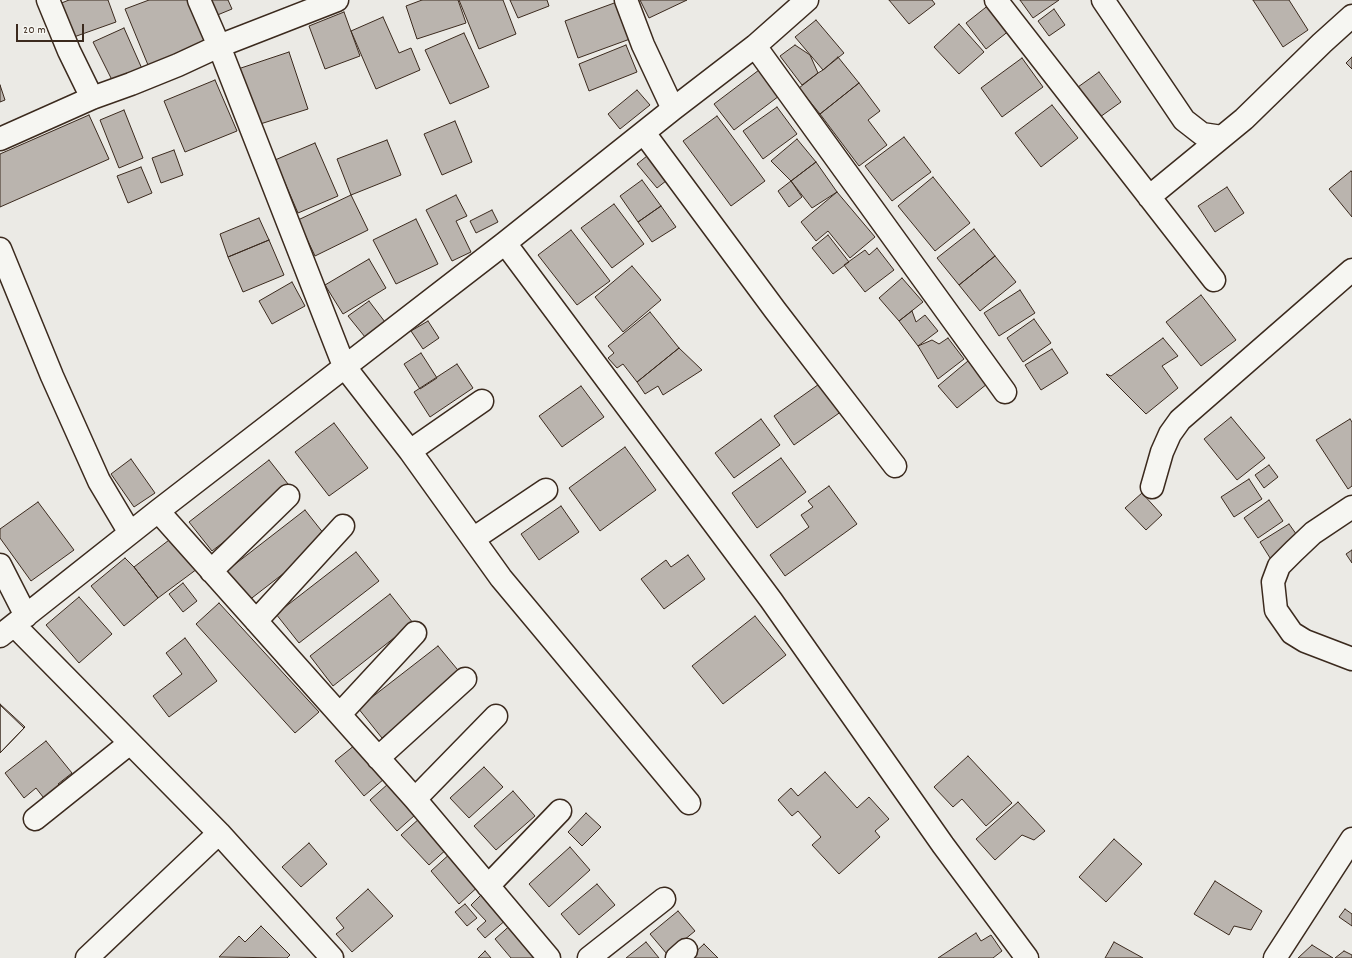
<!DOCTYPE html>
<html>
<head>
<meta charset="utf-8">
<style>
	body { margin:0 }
	#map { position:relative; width:1352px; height:958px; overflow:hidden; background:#ebeae5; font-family:Dekko,sans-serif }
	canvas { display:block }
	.scale { position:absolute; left:16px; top:24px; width:68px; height:18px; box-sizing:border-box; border:2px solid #3b2a1e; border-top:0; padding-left:5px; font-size:12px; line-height:14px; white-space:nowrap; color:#3b2a1e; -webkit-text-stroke:3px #f6f6f2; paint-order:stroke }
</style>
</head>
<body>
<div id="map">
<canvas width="1352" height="958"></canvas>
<div class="scale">20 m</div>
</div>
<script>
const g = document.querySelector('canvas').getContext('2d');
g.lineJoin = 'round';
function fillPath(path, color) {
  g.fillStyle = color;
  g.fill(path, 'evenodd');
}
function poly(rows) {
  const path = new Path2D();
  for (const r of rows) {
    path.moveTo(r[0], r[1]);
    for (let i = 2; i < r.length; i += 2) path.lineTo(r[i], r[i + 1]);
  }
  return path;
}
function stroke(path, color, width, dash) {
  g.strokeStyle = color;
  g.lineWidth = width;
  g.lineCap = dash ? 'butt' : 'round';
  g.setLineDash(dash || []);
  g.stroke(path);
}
const building = poly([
	[69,0,108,0,116,22,71,38,59,4,69,0],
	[149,0,191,0,209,43,148,65,125,9,149,0],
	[208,0,228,0,232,9,215,16,208,0],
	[422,0,458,0,466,23,417,39,406,6,422,0],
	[459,0,503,0,516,34,479,49,459,0],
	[510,0,547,0,549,6,518,18,510,0],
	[640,0,687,0,649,18,640,0],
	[889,0,932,0,935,4,909,24,889,0],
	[1020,0,1059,0,1033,18,1020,0],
	[1253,0,1289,0,1308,30,1283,47,1253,0],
	[617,2,630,39,578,58,565,21,617,2],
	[990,4,1010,30,986,49,966,23,990,4],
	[1054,9,1065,25,1049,36,1038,21,1054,9],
	[344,12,360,56,325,69,309,26,344,12],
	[383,17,399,53,411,48,420,70,376,89,351,31,383,17],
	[816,20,844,53,823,70,795,37,816,20],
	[959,24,984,52,959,74,934,47,959,24],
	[124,28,143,71,116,88,93,42,124,28],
	[464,33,489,87,450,104,425,50,464,33],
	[626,45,637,72,589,91,579,64,626,45],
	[795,45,810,55,818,73,802,85,780,56,795,45],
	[289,52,308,109,257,125,238,69,289,52],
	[838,57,859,83,820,114,799,88,818,73,823,70,838,57],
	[1352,57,1352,69,1346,63,1352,57],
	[1022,58,1043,87,1002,117,981,88,1022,58],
	[759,70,779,96,734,130,714,104,759,70],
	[1099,72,1121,102,1100,117,1078,87,1099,72],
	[215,80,237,131,185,152,164,101,215,80],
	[859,83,880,111,868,120,887,145,859,166,820,114,859,83],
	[0,85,5,100,0,102,0,85],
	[637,90,650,105,620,129,608,114,637,90],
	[1052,105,1078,138,1041,167,1015,133,1052,105],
	[777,107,797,134,763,159,743,131,777,107],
	[124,110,143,158,119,168,100,120,124,110],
	[89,115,109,159,0,207,0,154,89,115],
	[717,116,765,181,731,206,683,141,717,116],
	[455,121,472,162,442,175,424,134,455,121],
	[904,137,931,172,892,201,865,166,904,137],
	[797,139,816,162,791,181,771,161,797,139],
	[387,140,401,175,351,195,337,159,387,140],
	[315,143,338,196,298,213,275,160,315,143],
	[174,150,183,175,161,183,152,158,174,150],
	[652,152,671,177,657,188,637,164,652,152],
	[816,162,837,192,812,208,791,181,816,162],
	[141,167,152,193,128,203,117,176,141,167],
	[1351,171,1352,172,1352,217,1329,189,1351,171],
	[933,177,970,223,935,251,898,206,933,177],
	[642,180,661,206,638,222,620,196,642,180],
	[791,181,802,197,789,207,778,191,791,181],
	[1227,187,1244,213,1215,232,1198,206,1227,187],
	[837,192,875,237,850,258,828,231,816,241,801,222,837,192],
	[351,195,368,230,315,256,298,220,351,195],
	[456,195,467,216,456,221,471,252,452,261,426,210,456,195],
	[614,204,644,244,612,268,581,228,614,204],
	[661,206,676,227,652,242,638,222,661,206],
	[492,210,498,222,476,233,470,221,492,210],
	[259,218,269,240,228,257,220,234,259,218],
	[416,219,438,264,396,284,373,240,416,219],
	[974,229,995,256,959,285,937,258,974,229],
	[571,230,610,281,577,305,538,255,571,230],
	[828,235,849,262,833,274,812,248,828,235],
	[269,240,284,275,243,292,228,257,269,240],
	[877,248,894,270,865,292,844,265,865,250,869,255,877,248],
	[995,256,1016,282,980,311,959,285,995,256],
	[369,259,386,288,343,314,325,285,369,259],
	[632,266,661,300,623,332,595,297,632,266],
	[902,278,923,302,899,321,879,298,902,278],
	[292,282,305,306,272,324,259,301,292,282],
	[1020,290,1035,313,999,336,984,313,1020,290],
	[1201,295,1236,340,1201,366,1166,322,1201,295],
	[369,301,385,322,365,337,348,316,369,301],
	[912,311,916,322,925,315,938,331,918,346,899,321,912,311],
	[650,312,679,348,637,382,623,364,617,368,608,358,614,353,608,346,650,312],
	[1034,319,1051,343,1023,362,1007,338,1034,319],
	[428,321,439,338,423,349,411,331,428,321],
	[948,338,964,359,938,379,918,346,932,340,939,344,948,338],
	[1163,338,1178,356,1162,366,1178,388,1146,414,1106,374,1111,376,1163,338],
	[679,348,702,370,663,395,658,386,645,394,637,382,679,348],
	[1052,349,1068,373,1041,390,1025,365,1052,349],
	[421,353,437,378,420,389,404,364,421,353],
	[968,361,987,384,957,408,938,386,968,361],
	[457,364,473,388,430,417,414,392,457,364],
	[822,382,842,411,794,445,774,416,822,382],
	[581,386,604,417,562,447,539,416,581,386],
	[1231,417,1265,458,1237,480,1204,439,1231,417],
	[761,419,780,445,734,478,715,453,761,419],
	[1350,419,1352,422,1352,486,1348,489,1316,440,1350,419],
	[334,423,368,468,329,496,295,452,334,423],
	[625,447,656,490,600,531,569,488,625,447],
	[781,458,806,492,757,528,732,493,781,458],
	[131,459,155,493,134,507,111,474,131,459],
	[269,460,292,489,212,551,189,522,269,460],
	[1269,465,1278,477,1264,488,1255,475,1269,465],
	[1249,479,1262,499,1234,517,1221,497,1249,479],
	[829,486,857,524,785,576,770,555,809,527,801,515,813,507,808,501,829,486],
	[1142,493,1162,515,1146,530,1125,508,1142,493],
	[1269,500,1283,521,1258,538,1244,518,1269,500],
	[38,502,74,550,31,581,0,538,0,529,38,502],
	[561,506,579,532,539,560,521,534,561,506],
	[305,510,328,539,248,601,225,572,305,510],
	[1289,524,1299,538,1272,561,1260,542,1289,524],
	[173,537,197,569,158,598,134,567,173,537],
	[1352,550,1352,563,1346,554,1352,550],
	[356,552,379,581,299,643,276,614,356,552],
	[688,555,705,579,664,609,641,579,666,560,671,567,688,555],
	[125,558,134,567,158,598,124,626,91,586,125,558],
	[183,583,197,601,183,612,169,594,183,583],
	[390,594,413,623,333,686,310,656,390,594],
	[79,597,112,634,79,663,46,625,79,597],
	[219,603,319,712,295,733,196,624,219,603],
	[755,616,786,655,723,704,692,666,755,616],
	[185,638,217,681,169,717,153,696,182,674,166,653,185,638],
	[438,646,462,675,382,738,358,708,438,646],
	[0,704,25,727,0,753,0,704],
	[0,705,24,728,0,753,0,705],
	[46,741,72,773,58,784,64,788,47,802,36,788,24,798,5,773,46,741],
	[355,745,384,779,364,796,335,761,355,745],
	[968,756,1012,803,986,826,962,799,953,807,934,787,968,756],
	[484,767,503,787,469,818,450,798,484,767],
	[825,772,857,808,869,797,889,819,875,831,880,837,839,874,812,845,821,837,798,811,792,816,778,800,791,788,798,796,825,772],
	[388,784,415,815,397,831,370,800,388,784],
	[513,791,535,816,496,850,474,826,513,791],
	[1018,802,1045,831,1034,840,1022,835,995,860,976,839,1018,802],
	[586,813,601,827,582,846,568,832,586,813],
	[420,818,448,848,429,865,401,835,420,818],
	[1114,839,1142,864,1106,902,1079,877,1114,839],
	[309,843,327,864,301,887,282,867,309,843],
	[570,847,590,870,549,907,529,884,570,847],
	[452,852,481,884,459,904,431,871,452,852],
	[1215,881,1262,911,1251,930,1234,926,1229,935,1194,914,1215,881],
	[597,884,615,905,579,935,561,914,597,884],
	[368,889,393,916,352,952,336,934,344,928,336,918,368,889],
	[483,893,507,919,485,938,477,929,486,921,471,905,483,893],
	[465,904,477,918,467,926,455,912,465,904],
	[1345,909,1352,914,1352,926,1339,917,1345,909],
	[678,911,695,931,667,954,650,934,678,911],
	[514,922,541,958,511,958,495,939,514,922],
	[261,926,290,955,287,958,219,957,239,936,245,942,261,926],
	[976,933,981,941,991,935,1002,951,993,958,938,958,976,933],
	[646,942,659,958,626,958,646,942],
	[1114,942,1143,958,1105,958,1114,942],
	[704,944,718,958,689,958,704,944],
	[1312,945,1333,958,1298,958,1312,945],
	[485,951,491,958,478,958,485,951],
	[1344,951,1352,955,1352,958,1335,958,1344,951]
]);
const minor = poly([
	[48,0,69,51,92,98],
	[199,0,219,46,344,366,410,451,501,578,689,803],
	[626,0,643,45,673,109],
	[996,0,1214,280],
	[1103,0,1184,120,1202,134,1222,137],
	[755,46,1005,392],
	[644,133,775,310,895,466],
	[0,139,92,98,131,84,178,65,219,46,337,0],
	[1149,197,1244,119,1322,43,1352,16],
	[505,243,771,600,943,845,1027,958],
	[0,249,52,376,99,481,130,533],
	[410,451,482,401],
	[1152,487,1162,452,1170,434,1180,420,1352,270],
	[1352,507,1313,533,1294,551,1279,566,1273,582,1276,610,1292,633,1305,641,1352,659],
	[158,511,415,799,549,958],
	[473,539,546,490],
	[0,565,26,616],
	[211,571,288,496],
	[256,621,343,526],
	[14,625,219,833,332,958],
	[0,636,158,511,505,243,673,109,755,46,807,0],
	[340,714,415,633],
	[378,758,465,679],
	[415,799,496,716],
	[35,819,130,743],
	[488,886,560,811],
	[87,958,219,833],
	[589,958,664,899],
	[677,958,686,950],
	[1275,958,1352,839]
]);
fillPath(building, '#bab4ae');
stroke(building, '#3b2a1e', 1);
stroke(minor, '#3b2a1e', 25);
stroke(minor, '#f6f6f2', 22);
</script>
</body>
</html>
